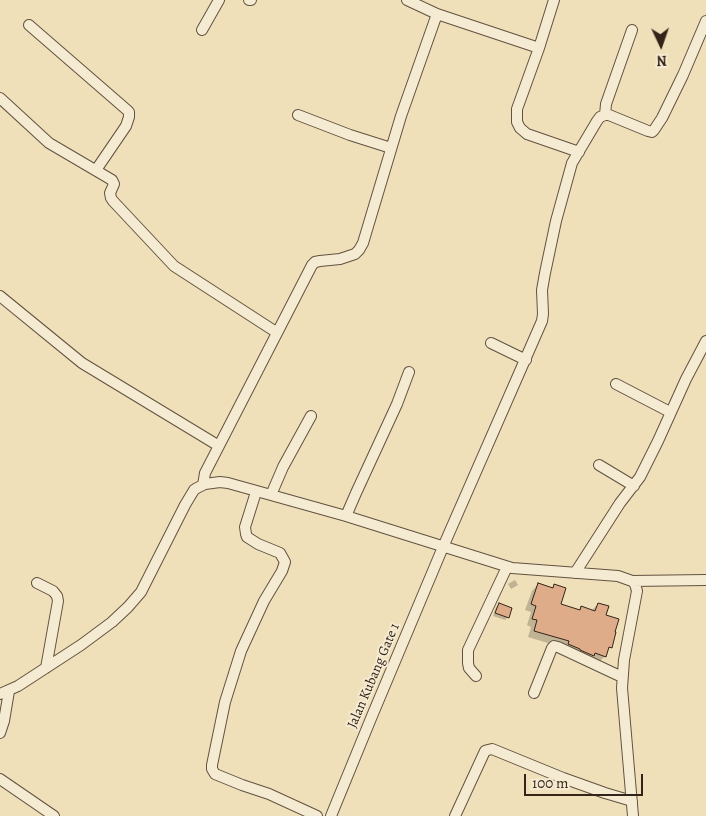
<!DOCTYPE html>
<html>
<head>
<meta charset="utf-8">
<style>
	body { margin:0 }
	#map { position:relative; width:706px; height:816px; overflow:hidden; background:#efe0ba; font-family:Alegreya,serif }
	canvas { display:block }
	.north { position:absolute; left:636px; top:20px; width:50px; height:50px; -webkit-text-stroke:4px #f5ebd2; paint-order:stroke; rotate:177deg; font-size:14px; font-weight:700; line-height:20px; text-align:center; color:#332318 }
	.north::after { content:''; display:block; margin:auto; width:18px; height:22px; background:#332318; clip-path:polygon(50% 0,100% 100%,50% 72%,0 100%) }
	.scale { position:absolute; left:524px; top:774px; width:119px; height:22px; box-sizing:border-box; border:2px solid #332318; border-top:0; padding-left:6px; font-size:15px; line-height:18px; white-space:nowrap; color:#332318; -webkit-text-stroke:4px #f5ebd2; paint-order:stroke }
</style>
</head>
<body>
<div id="map">
<canvas width="706" height="816"></canvas>
<div class="north">N</div>
<div class="scale">100 m</div>
</div>
<script>
const g = document.querySelector('canvas').getContext('2d');
g.lineJoin = 'round';
function fillPath(path, color) {
  g.fillStyle = color;
  g.fill(path, 'evenodd');
}
function poly(rows) {
  const path = new Path2D();
  for (const r of rows) {
    path.moveTo(r[0], r[1]);
    for (let i = 2; i < r.length; i += 2) path.lineTo(r[i], r[i + 1]);
  }
  return path;
}
function stroke(path, color, width, dash) {
  g.strokeStyle = color;
  g.lineWidth = width;
  g.lineCap = dash ? 'butt' : 'round';
  g.setLineDash(dash || []);
  g.stroke(path);
}
function drawText(font, color, halo, rows, align = 'center') {
  g.font = font + ' Alegreya,serif';
  g.lineWidth = 4;
  g.setLineDash([]);
  g.textBaseline = 'middle';
  g.strokeStyle = halo;
  g.fillStyle = color;
  for (const [text, x, y, turn = 0] of rows) {
    g.save();
    g.translate(x, y);
    g.rotate((+turn || 0) * Math.PI / 180);
    g.textAlign = isNaN(turn) ? turn : align;
    if (halo) g.strokeText(text, 0, 0);
    g.fillText(text, 0, 0);
    g.restore();
  }
}
const shadow = poly([
	[515,580,518,585,511,589,508,584],
	[538,584,551,589,554,586,560,605,579,610,581,608,591,611,598,604,604,616,610,647,606,651,605,656,599,662,564,648,528,637,531,627,527,625,531,612,525,610,532,591],
	[499,605,508,617,505,620,493,616,496,607]
]);
const building = poly([
	[538,583,553,588,554,584,566,588,561,604,580,610,581,606,595,611,598,603,609,606,606,615,619,619,615,632,616,632,612,648,609,647,606,657,595,653,594,656,580,650,580,649,568,644,569,641,534,631,537,620,532,619,536,606,531,604,538,583],
	[499,603,512,608,509,618,495,613,499,603]
]);
const minor = poly([
	[249,0,251,0],
	[407,0,437,14,539,48],
	[554,0,539,48,517,109,517,122,520,128,527,134,579,152],
	[29,25,127,110,129,112,129,117,126,126,96,170],
	[202,30,219,0],
	[0,98,49,143,112,180,114,184,110,193,111,198,113,201,174,266,276,332],
	[298,115,350,135,391,148],
	[605,115,606,104,632,30],
	[0,296,82,363,219,446],
	[491,343,526,360],
	[616,384,670,412],
	[599,465,634,486],
	[203,485,205,473,312,265,315,262,320,261,340,259,355,254,359,250,363,243,401,116,437,14],
	[256,492,245,527,246,534,247,537,258,544,280,553,285,562,282,571,264,601,241,651,225,702,212,765,212,769,215,774,242,785,269,794,317,816],
	[271,495,283,467,311,416],
	[346,516,356,493,397,404,409,372],
	[575,573,620,503,640,477,658,441,686,379,706,341],
	[632,581,706,580],
	[37,583,53,591,57,596,58,601,46,668],
	[476,676,469,668,468,663,468,650,507,567],
	[534,693,552,648,554,646,558,647,622,677],
	[0,694,18,686,81,645,112,622,128,607,141,592,185,505,194,490,197,488,205,484,220,482,228,483,346,516,512,568,618,576,632,581,635,584,637,591,624,660,622,688,633,816],
	[0,733,4,721,9,691],
	[0,779,54,816],
	[331,816,372,716,443,547,542,321,543,314,542,290,545,273,556,221,572,163,597,121,600,117,605,115,609,115,648,131,652,132,654,130,662,118,683,75,706,21],
	[455,816,485,751,488,750,492,749,563,778,605,793,632,801]
]);
const streetNames = [
	["Jalan Kubang Gate 1",374,676,-67]
];
fillPath(shadow, '#0003');
fillPath(building, '#deac89');
stroke(building, '#332318', 1);
stroke(minor, '#625240', 12);
stroke(minor, '#f5ebd2', 10);
drawText('14px', '#332318', '#f5ebd2', streetNames);
</script>
</body>
</html>
